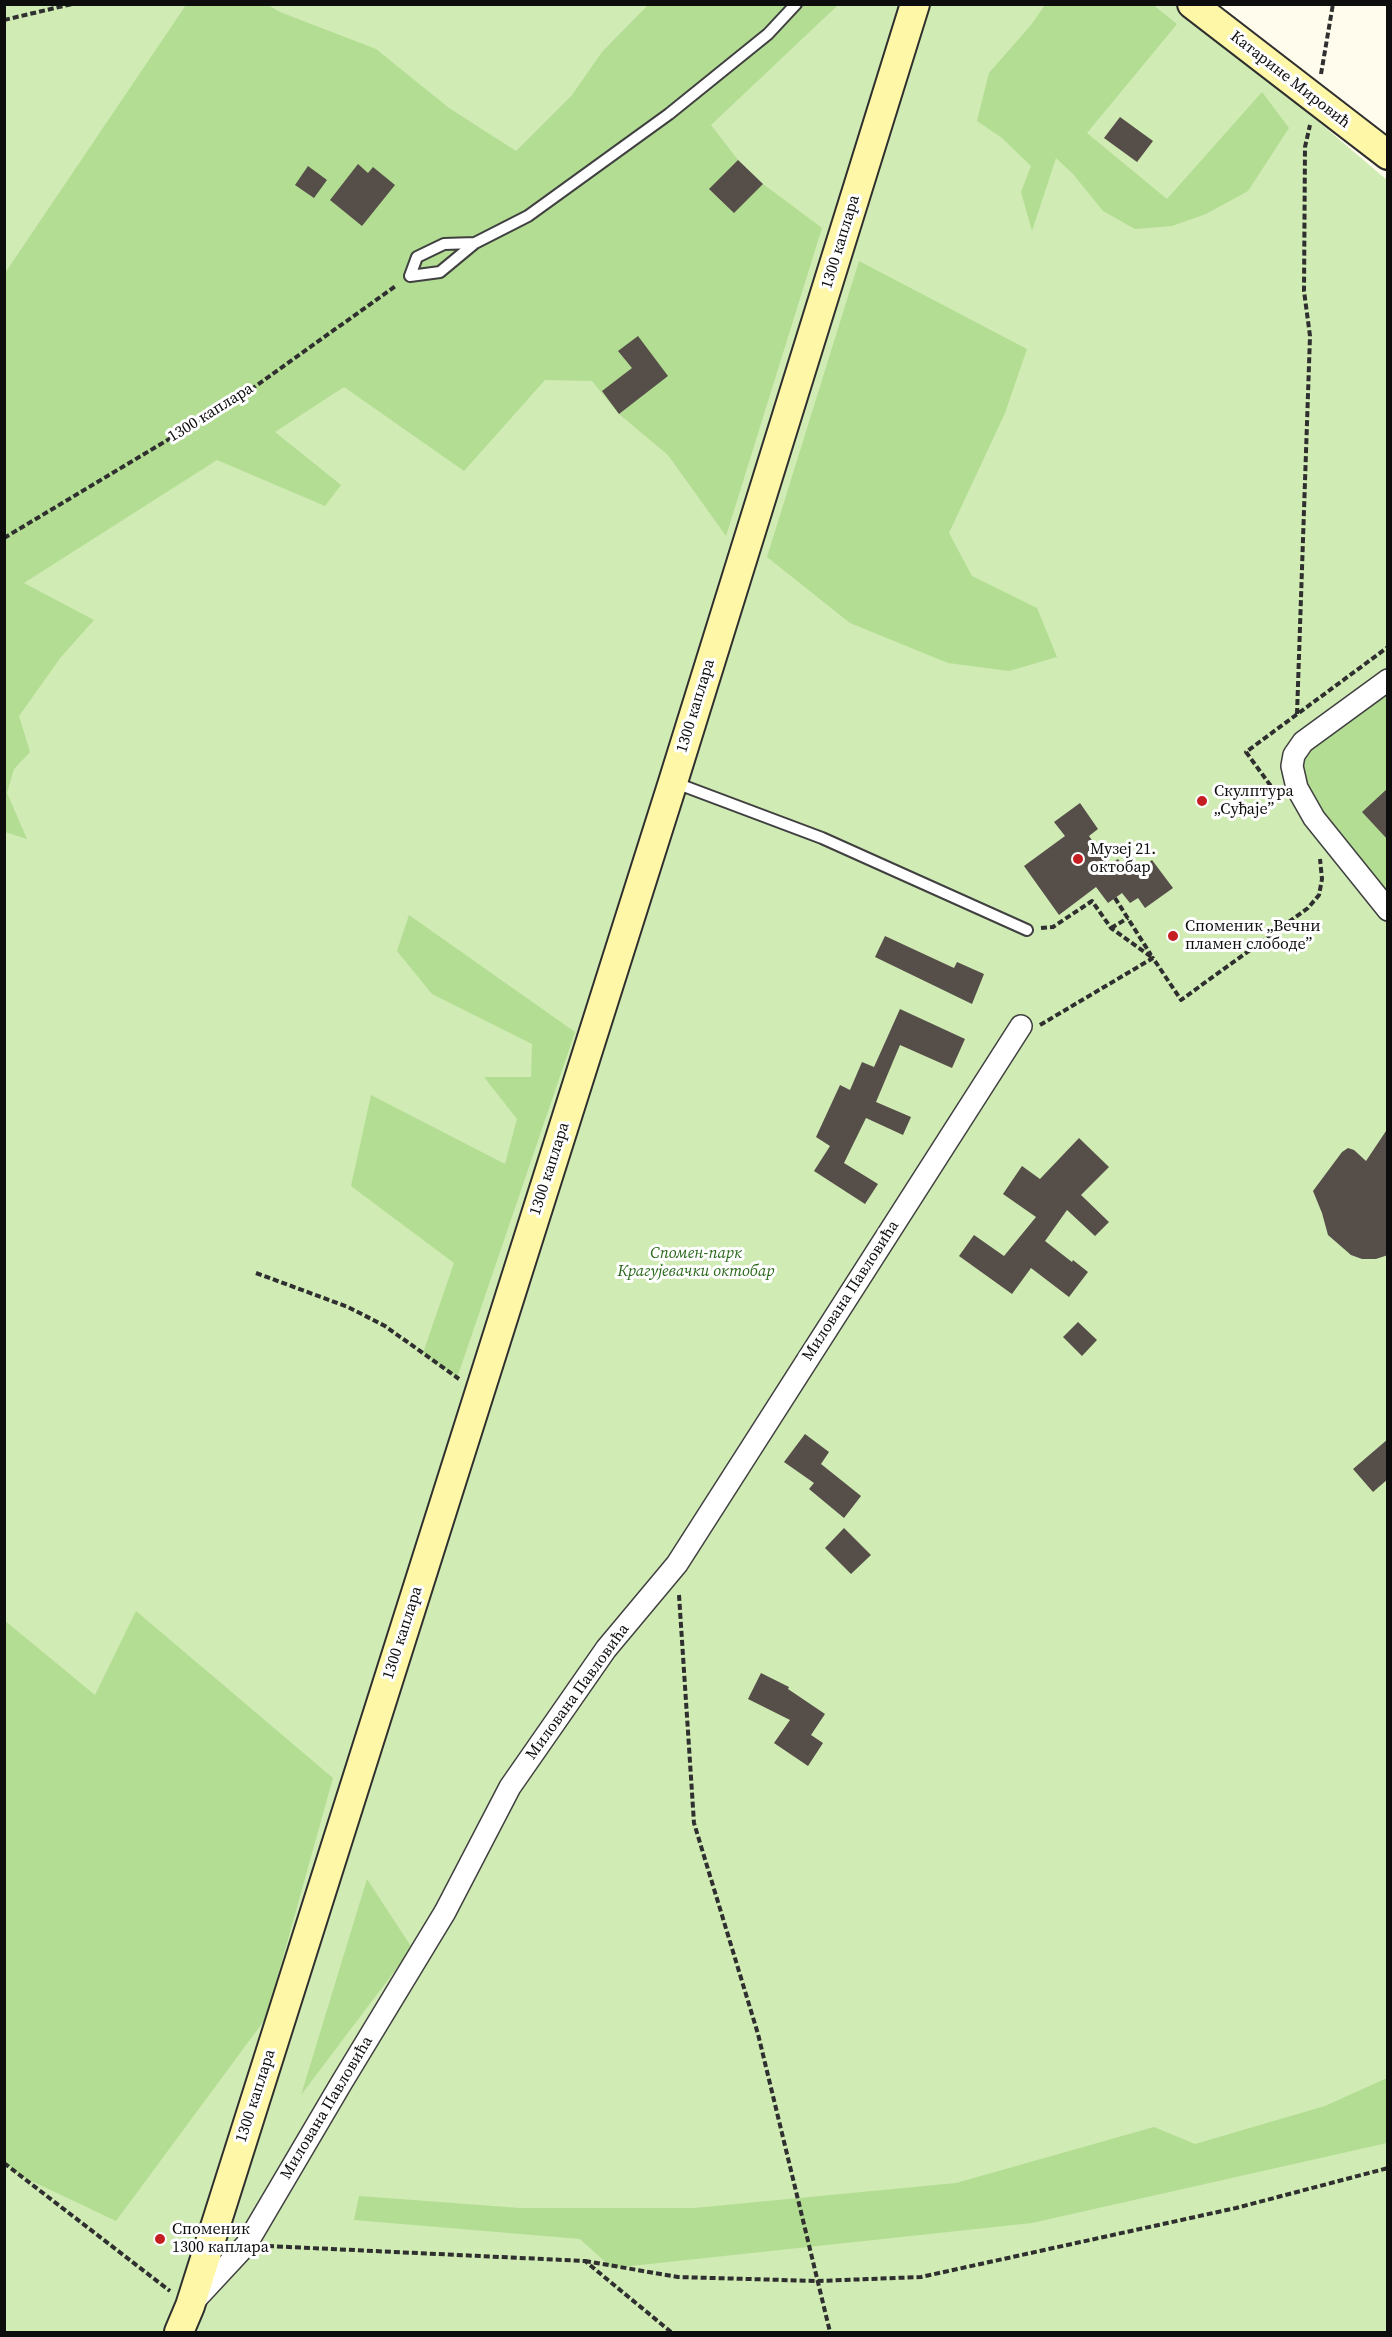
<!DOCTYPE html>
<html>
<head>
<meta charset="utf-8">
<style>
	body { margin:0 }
	#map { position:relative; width:1392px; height:2337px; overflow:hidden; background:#fffced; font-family:"Source Serif 4",serif }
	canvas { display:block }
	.frame { position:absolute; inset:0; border:6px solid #0d0d0d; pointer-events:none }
</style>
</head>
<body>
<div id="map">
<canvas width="1392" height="2337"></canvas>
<div class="frame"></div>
</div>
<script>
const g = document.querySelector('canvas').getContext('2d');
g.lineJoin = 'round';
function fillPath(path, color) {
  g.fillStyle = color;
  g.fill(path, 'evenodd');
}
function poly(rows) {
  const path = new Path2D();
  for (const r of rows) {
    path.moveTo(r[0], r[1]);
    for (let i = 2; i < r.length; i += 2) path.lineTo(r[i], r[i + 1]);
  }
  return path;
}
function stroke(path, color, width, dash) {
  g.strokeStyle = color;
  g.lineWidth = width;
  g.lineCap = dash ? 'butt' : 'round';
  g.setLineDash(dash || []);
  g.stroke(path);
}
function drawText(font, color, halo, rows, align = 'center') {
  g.font = font + ' "Source Serif 4",serif';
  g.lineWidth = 6;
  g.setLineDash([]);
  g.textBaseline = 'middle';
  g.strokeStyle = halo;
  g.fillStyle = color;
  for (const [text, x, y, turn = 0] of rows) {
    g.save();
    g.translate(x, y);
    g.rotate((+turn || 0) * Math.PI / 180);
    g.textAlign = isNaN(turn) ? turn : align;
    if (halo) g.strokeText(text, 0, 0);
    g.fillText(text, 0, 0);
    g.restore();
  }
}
const green = poly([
	[5,5,1181,5,1387,180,1387,2332,5,2332]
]);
const forest = poly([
	[1152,4,1177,24,1087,133,1167,199,1262,92,1289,128,1248,191,1206,214,1172,226,1135,229,1103,211,1073,174,1056,158,1032,231,1021,192,1031,166,1002,138,977,121,989,73,1031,25,1045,5],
	[186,5,268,5,280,12,376,49,449,108,516,151,572,95,602,52,648,5,838,5,711,125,738,160,763,184,822,228,726,536,668,455,619,414,592,381,545,380,464,471,344,387,275,432,341,485,325,506,217,460,24,583,94,620,61,657,19,716,30,752,14,769,7,793,27,839,5,832,5,273],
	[859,261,1027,349,1005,413,949,533,972,576,1037,608,1057,657,1009,671,948,663,850,623,767,557],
	[1387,681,1387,895,1311,803,1297,779,1313,739],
	[409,915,575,1032,457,1378,423,1353,454,1263,351,1186,371,1095,505,1164,517,1119,484,1077,531,1077,532,1044,432,994,397,951],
	[136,1611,333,1778,266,2018,116,2221,21,2176,5,2163,4,1620,95,1695],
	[367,1879,412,1948,301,2095],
	[1387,2078,1387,2143,1032,2223,612,2268,580,2239,354,2220,359,2196,520,2208,694,2208,956,2183,1154,2127,1195,2144,1325,2106]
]);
const building = poly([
	[1120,117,1153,141,1137,162,1104,138],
	[738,160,763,184,734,213,709,189],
	[358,164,368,173,373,167,395,185,362,226,330,200],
	[308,166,327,180,314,198,295,185],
	[638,336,668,376,619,414,602,391,632,368,618,351],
	[1388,788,1388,840,1362,812],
	[1080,803,1098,829,1089,836,1109,865,1118,859,1124,867,1132,861,1139,870,1152,860,1173,888,1145,908,1138,898,1130,903,1122,893,1108,903,1096,887,1059,915,1024,866,1065,836,1054,822],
	[885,936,954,968,957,962,984,974,972,1004,875,957],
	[900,1009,965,1039,952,1068,900,1045,876,1102,911,1117,903,1135,866,1118,844,1163,878,1184,865,1204,814,1171,830,1146,816,1137,840,1085,850,1090,862,1062,874,1067],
	[1388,1128,1388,1255,1376,1259,1362,1259,1351,1255,1328,1235,1322,1213,1313,1191,1342,1152,1348,1148,1354,1150,1366,1161],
	[1079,1138,1109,1167,1081,1195,1109,1222,1095,1236,1067,1210,1045,1241,1072,1262,1073,1260,1088,1272,1069,1297,1031,1268,1012,1294,959,1256,974,1235,1004,1256,1036,1217,1003,1194,1022,1166,1040,1179],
	[1078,1322,1097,1340,1082,1356,1063,1337],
	[805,1434,829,1452,821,1464,861,1496,844,1518,809,1489,814,1483,784,1462],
	[1388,1439,1388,1479,1373,1492,1353,1469],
	[844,1528,871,1555,851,1574,825,1548],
	[761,1673,789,1687,788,1689,825,1714,811,1735,823,1743,808,1766,774,1743,790,1720,748,1699]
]);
const path = poly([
	[4,20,72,4],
	[1321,74,1333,4],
	[4,538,246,393,397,285],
	[1297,714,1310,336,1304,291,1305,147,1310,125],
	[1276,793,1246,752,1388,647],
	[1115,898,1151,955],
	[1041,928,1053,927,1092,901,1111,928,1153,958],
	[1111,928,1128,918],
	[1040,1025,1153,958,1181,1000,1308,908,1319,895,1322,879,1320,859],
	[256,1273,348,1307,385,1326,459,1379],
	[679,1595,694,1823,758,2034,830,2332],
	[4,2163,170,2291],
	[268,2246,585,2261,671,2332],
	[585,2261,678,2277,818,2281,921,2277,1236,2208,1388,2168]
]);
const lane = poly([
	[475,243,444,244,417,257,410,276,440,272,475,243,528,216,669,114,768,34,796,4],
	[673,782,822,838,1027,930]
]);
const street = poly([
	[1388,680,1303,742,1294,755,1292,766,1297,788,1314,818,1388,910],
	[193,2302,246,2245,342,2082,445,1912,510,1787,606,1649,677,1564,1021,1026]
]);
const secondary = poly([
	[1192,4,1388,155],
	[179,2332,190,2306,673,782,915,4]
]);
const markers = [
	[1202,801,6,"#c41e22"],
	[1078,859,6,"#c41e22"],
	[1173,936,6,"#c41e22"],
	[160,2239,6,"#c41e22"]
];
const streetNames = [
	["Катарине Мировић",1290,80,38],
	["1300 каплара",841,242,-73],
	["1300 каплара",211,413,-32],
	["1300 каплара",696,706,-73],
	["1300 каплара",550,1169,-72],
	["Милована Павловића",851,1291,-57],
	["1300 каплара",403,1633,-72],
	["Милована Павловића",578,1692,-54],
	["1300 каплара",256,2096,-72],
	["Милована Павловића",327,2108,-59]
];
const poiNames = [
	["Скулптура",1214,792],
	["„Суђаје”",1214,810],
	["Музеј 21.",1090,850],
	["октобар",1090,868],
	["Споменик „Вечни",1185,927],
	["пламен слободе”",1185,945],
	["Споменик",172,2230],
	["1300 каплара",172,2248]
];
const parkNames = [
	["Спомен-парк",696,1254],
	["Крагујевачки октобар",696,1272]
];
fillPath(green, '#d0ebb4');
fillPath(forest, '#b3dd93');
fillPath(building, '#564e49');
stroke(lane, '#404040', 14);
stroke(street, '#404040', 24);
stroke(secondary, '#2f2f2f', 32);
stroke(path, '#2f2f2f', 4, [6, 3]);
stroke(lane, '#fff', 10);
stroke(street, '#fff', 21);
stroke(secondary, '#fff7a8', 28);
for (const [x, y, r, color] of markers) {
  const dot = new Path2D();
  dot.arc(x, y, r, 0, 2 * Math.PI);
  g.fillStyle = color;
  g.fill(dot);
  stroke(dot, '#fff', 2);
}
drawText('16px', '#0d0d0d', '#fff', streetNames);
drawText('16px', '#0d0d0d', '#fff', poiNames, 'left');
drawText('italic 16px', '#28681a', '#fff', parkNames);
</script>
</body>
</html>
